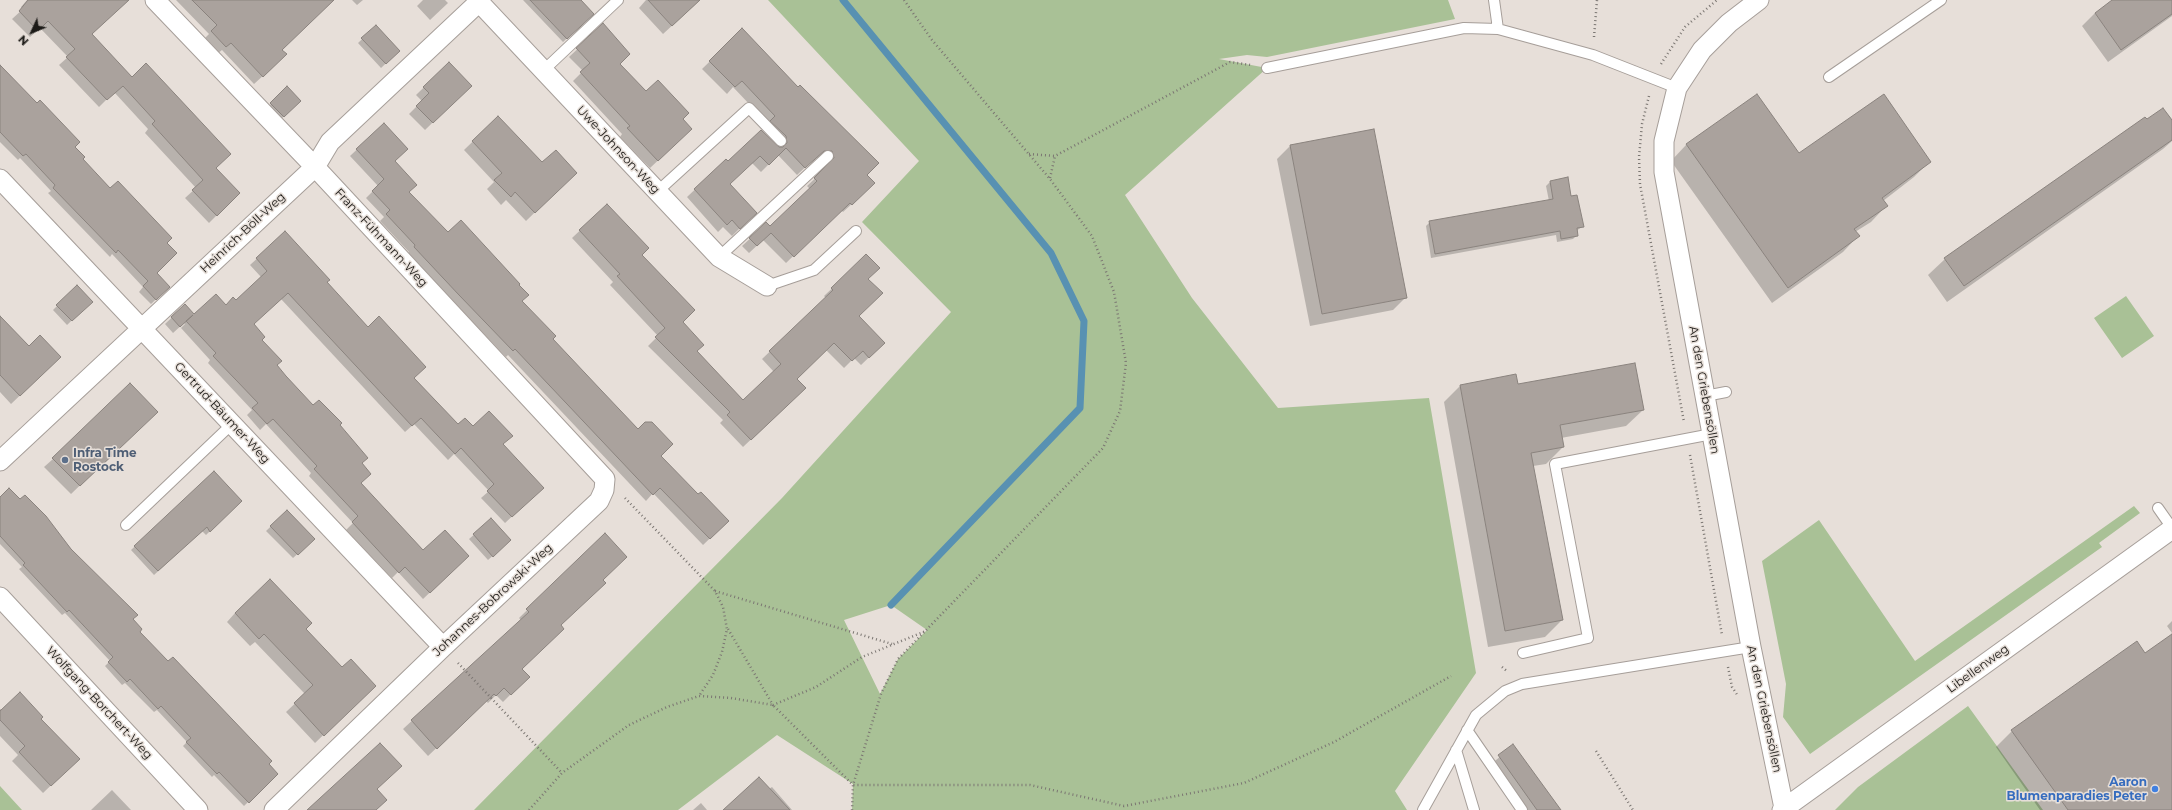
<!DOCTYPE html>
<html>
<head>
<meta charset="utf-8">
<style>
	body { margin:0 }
	#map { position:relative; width:2172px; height:810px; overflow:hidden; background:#e7dfd9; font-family:Montserrat,sans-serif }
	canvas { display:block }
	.north { position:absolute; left:12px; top:12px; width:40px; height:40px; -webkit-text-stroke:3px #e7dfd9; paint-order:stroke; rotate:226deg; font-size:11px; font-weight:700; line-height:16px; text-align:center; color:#1c1a17 }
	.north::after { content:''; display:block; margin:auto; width:14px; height:18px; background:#1c1a17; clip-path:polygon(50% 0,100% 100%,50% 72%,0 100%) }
</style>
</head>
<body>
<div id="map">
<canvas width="2172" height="810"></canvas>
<div class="north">N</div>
</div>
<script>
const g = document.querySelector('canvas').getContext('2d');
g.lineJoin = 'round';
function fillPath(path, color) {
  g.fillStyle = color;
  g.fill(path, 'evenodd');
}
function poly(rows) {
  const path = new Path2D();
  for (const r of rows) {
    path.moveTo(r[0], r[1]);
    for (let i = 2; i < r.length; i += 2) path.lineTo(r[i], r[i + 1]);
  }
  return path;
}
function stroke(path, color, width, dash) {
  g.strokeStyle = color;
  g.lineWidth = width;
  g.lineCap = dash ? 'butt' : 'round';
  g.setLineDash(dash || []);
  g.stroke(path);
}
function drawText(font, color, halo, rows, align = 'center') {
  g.font = font + ' Montserrat,sans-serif';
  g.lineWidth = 3;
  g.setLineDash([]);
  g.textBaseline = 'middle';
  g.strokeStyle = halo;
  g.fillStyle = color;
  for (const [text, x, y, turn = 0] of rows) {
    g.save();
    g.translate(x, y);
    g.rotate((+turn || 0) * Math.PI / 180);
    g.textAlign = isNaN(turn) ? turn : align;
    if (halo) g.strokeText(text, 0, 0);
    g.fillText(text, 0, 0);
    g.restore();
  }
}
const green = poly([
	[768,0,1448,0,1455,19,1267,57,1247,55,1219,59,1267,68,1125,195,1192,298,1278,408,1429,398,1476,673,1395,791,1407,810,852,810,853,784,777,735,678,810,474,810,782,498,951,312,862,222,919,161],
	[891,605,927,630,898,659,880,694,844,620],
	[2126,296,2154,336,2122,358,2094,318],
	[2134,506,2140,513,2099,543,2102,547,1810,754,1783,717,1786,684,1762,561,1819,520,1915,661],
	[1968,706,2043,810,1835,810,1858,787],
	[0,786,22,810,0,810]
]);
const shadow = poly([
	[27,0,76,0,91,34,239,193,209,223,185,198,196,188,145,133,148,129,114,92,99,107,59,65,68,57,40,28,30,37,12,19,23,9,21,7],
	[176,0,333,0,281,50,277,63,254,84,222,50,217,54,204,39,209,34],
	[352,0,363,0,357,5],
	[423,0,445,0,448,3,430,20,417,6],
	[523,0,580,0,593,14,563,42],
	[646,0,700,0,663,34,639,8],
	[2114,0,2172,0,2172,16,2108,62,2082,26,2095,13],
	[603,25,619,64,646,93,681,119,683,137,650,168,620,137,622,134,573,81,583,71,569,57],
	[376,26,399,51,381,68,358,43],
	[742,30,866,175,866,191,843,212,841,210,786,263,763,240,749,253,742,246,766,224,770,227,810,189,807,186,827,167,825,159,815,158,797,175,778,155,761,172,752,163,729,184,748,220,732,236,723,227,718,232,687,197,726,160,728,163,779,149,778,144,751,106,733,87,727,94,702,69],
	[449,63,463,93,425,130,409,114,422,101,416,95],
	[0,66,74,147,81,159,166,243,156,273,169,287,151,304,139,292,143,287,112,254,110,257,48,193,51,191,20,158,18,160,0,142],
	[287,88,300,101,279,121,267,108],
	[1757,95,1799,154,1930,161,1914,177,1883,201,1886,206,1871,222,1855,232,1858,236,1843,252,1772,303,1671,161,1686,145],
	[498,117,542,164,567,181,526,221,506,200,501,205,487,189,494,182,464,150],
	[2147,121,2172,121,2172,141,2163,149,1947,302,1928,275,1945,259],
	[384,124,394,162,408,192,448,233,518,285,521,301,552,339,698,496,728,521,703,545,653,493,646,501,508,355,506,357,408,254,409,252,380,221,384,217,366,198,378,186,350,156],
	[1373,130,1406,297,1393,310,1310,326,1277,159,1290,146],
	[1550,182,1570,197,1582,227,1576,231,1577,235,1573,239,1557,242,1556,235,1431,258,1426,226,1430,222,1549,201,1546,186],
	[607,205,682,322,696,351,743,401,774,372,762,359,826,298,824,296,866,256,867,279,858,316,884,343,861,365,854,358,844,368,826,350,796,379,797,396,743,447,720,423,723,420,648,346,658,336,610,285,613,282,572,238],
	[285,233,326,282,458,426,473,428,502,445,536,494,505,523,481,498,489,491,454,454,448,460,414,424,405,432,281,299,253,324,276,365,313,407,339,425,361,463,360,483,423,551,468,556,423,599,398,572,392,578,346,530,353,523,309,476,311,473,266,424,260,430,247,415,252,410,208,363,210,360,181,328,185,324,184,323,173,333,165,324,185,305,194,316,236,301,261,277,250,265],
	[77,286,91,302,67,325,53,310],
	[0,317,29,347,51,366,11,404,0,392],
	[1517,385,1643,410,1626,426,1561,438,1563,447,1546,464,1533,466,1562,620,1545,637,1488,647,1444,402,1460,386],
	[148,420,71,494,44,467,53,459],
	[214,472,241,501,206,535,202,531,154,575,131,550],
	[0,498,20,500,47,521,132,619,138,632,277,774,244,806,214,775,212,777,183,746,187,742,157,710,154,712,125,683,122,685,105,666,110,661,65,613,62,615,19,569,22,567,0,544],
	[287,511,314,539,293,558,266,531],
	[491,520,506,544,488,560,469,539],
	[605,534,602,580,521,669,520,685,503,702,496,695,488,703,486,701,428,756,403,729,521,620,519,618],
	[235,613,304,629,342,669,374,686,315,743,286,712,305,694,255,642,250,646,227,622],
	[2172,621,2172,633,2167,626],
	[2172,635,2172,810,2040,810,1996,747,2012,731,2144,654],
	[0,709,40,719,70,767,43,793,12,761,18,755,0,736],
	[1513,746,1559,810,1522,810,1490,765],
	[772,787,792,810,725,810,769,789],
	[112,790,131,810,91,810],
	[701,803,707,810,693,810]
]);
const stream = poly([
	[843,0,1051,253,1084,321,1080,408,891,605]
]);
const building = poly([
	[28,0,129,0,92,34,132,77,146,63,189,109,231,154,216,168,240,193,217,216,192,190,203,180,152,124,155,121,123,86,107,100,66,57,75,49,48,21,38,31,19,11,28,0],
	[192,0,334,0,282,50,287,54,263,77,231,43,226,47,211,31,217,25,192,0],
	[530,0,581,0,594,14,567,39,530,0],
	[648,0,700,0,672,26,648,0],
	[2112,0,2172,0,2172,14,2121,50,2095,13,2112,0],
	[603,23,630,54,620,64,646,91,658,80,689,113,683,119,692,129,658,161,627,128,630,126,580,72,590,63,576,48,603,23],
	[376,25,400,51,386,64,361,38,376,25],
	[742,28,798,87,800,85,879,163,867,175,875,183,852,205,850,203,794,257,771,233,757,246,749,238,766,222,770,226,817,181,814,178,834,158,832,151,824,151,805,168,786,148,769,165,760,156,730,184,757,213,740,229,732,220,727,225,694,189,726,159,728,161,761,130,779,147,783,147,787,143,786,136,770,121,775,116,758,98,742,81,735,87,709,61,742,28],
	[449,62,472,86,433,123,416,106,429,93,423,87,449,62],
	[0,65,37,103,40,100,80,142,75,147,85,157,83,159,110,188,118,181,172,238,167,243,177,253,157,273,170,287,156,300,143,286,148,281,118,250,116,253,53,188,55,185,26,154,23,156,0,132,0,65],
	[287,86,301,101,284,117,270,103,287,86],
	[1757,94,1799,153,1884,94,1931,162,1882,198,1888,206,1854,229,1860,236,1788,288,1686,144,1757,94],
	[2163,108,2172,120,2172,140,1964,286,1944,258,2145,117,2147,119,2163,108],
	[498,116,542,162,556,150,577,173,535,213,515,192,511,197,494,180,502,173,472,141,498,116],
	[384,123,408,149,395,161,417,185,409,192,448,232,461,220,520,284,519,285,529,295,522,301,556,336,553,339,601,390,638,429,645,422,652,422,673,444,661,456,698,494,701,492,729,521,710,539,660,488,653,495,515,349,513,351,459,295,414,247,415,245,386,214,390,210,372,191,384,179,356,149,384,123],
	[1374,129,1407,298,1322,314,1290,145,1374,129],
	[1568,177,1571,196,1577,195,1584,227,1577,228,1578,236,1561,239,1560,231,1435,254,1429,221,1553,199,1550,181,1568,177],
	[607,204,649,248,642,255,695,310,683,322,704,345,697,351,743,400,781,364,769,351,833,290,831,288,866,254,880,268,868,279,883,293,859,316,885,343,869,358,863,351,852,361,834,343,797,379,806,388,751,440,727,415,730,412,655,337,665,328,617,276,620,274,579,230,607,204],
	[285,231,330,280,327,282,368,327,379,316,426,367,414,378,458,424,465,418,473,426,489,411,513,436,503,444,544,488,512,517,487,491,494,484,461,448,455,454,421,418,412,426,288,293,254,324,265,337,262,340,282,361,277,365,286,376,313,405,319,400,342,423,340,425,368,458,362,463,371,474,361,483,423,550,445,530,469,556,430,593,405,567,399,573,352,522,358,516,314,469,317,466,273,419,267,424,252,408,258,403,213,356,216,353,186,321,193,315,180,327,171,317,185,304,194,314,216,294,226,305,233,297,236,300,267,271,256,258,285,231],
	[77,285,93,302,72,321,56,305,77,285],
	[0,316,29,346,40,335,61,357,20,396,0,375,0,316],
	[1635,363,1644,410,1560,425,1564,447,1531,453,1563,620,1505,631,1460,385,1516,374,1518,384,1635,363],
	[130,383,158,412,80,486,52,458,130,383],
	[214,471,242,501,210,532,207,527,158,571,134,546,214,471],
	[9,488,20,499,25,495,46,516,71,549,138,615,133,619,142,629,140,632,168,661,173,657,272,761,269,764,278,774,249,803,219,772,217,774,186,742,191,738,161,706,158,709,130,679,127,682,108,662,113,657,69,610,67,612,38,581,23,565,25,563,0,536,0,497,9,488],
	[287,510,315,539,298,555,270,526,287,510],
	[491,518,511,540,493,557,473,534,491,518],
	[605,533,627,557,603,580,606,583,561,625,564,629,522,669,530,677,511,695,504,688,496,696,494,694,437,749,411,720,529,612,526,609,605,533],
	[270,579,312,623,306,629,342,667,351,659,376,686,324,736,294,703,313,685,264,634,259,639,235,613,270,579],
	[2172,634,2172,810,2068,810,2011,730,2137,641,2145,653,2172,634],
	[20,692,43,717,41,719,80,759,51,786,19,752,25,746,0,720,0,711,20,692],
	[380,743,402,766,377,789,387,800,376,810,307,810,380,743],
	[1513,744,1561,810,1537,810,1498,755,1513,744],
	[759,777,790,810,723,810,759,777]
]);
const path = poly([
	[904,0,932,40,1050,179,1092,236,1114,292,1126,363,1120,411,1103,448,898,659,881,694,853,785,1030,785,1124,806,1244,783,1334,742,1451,676],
	[1594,37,1597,0],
	[1661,64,1685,27,1717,0],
	[1649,96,1642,124,1639,157,1640,184,1684,422],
	[1029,154,1055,156,1230,62,1251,65],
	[1050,178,1055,156],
	[1690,455,1722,635],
	[625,498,715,591,723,607,727,629,722,652,713,675,699,696],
	[715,591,892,644],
	[728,629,773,705,816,687,862,657,926,631],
	[458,663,562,773],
	[1502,667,1508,672],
	[1728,667,1732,687,1738,696],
	[1596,751,1633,810],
	[529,810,562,773,629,725,667,707,699,696,731,698,773,705,853,785,852,810]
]);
const service = poly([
	[1494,0,1498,29],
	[1267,68,1464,28,1498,29,1593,55,1677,88],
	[544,70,618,0],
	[1829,77,1941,0],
	[658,191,749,108,781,141],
	[719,257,828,156],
	[767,286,814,270,856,231],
	[1705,396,1726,392],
	[2158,508,2172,528],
	[126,525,232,424],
	[1523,653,1588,638,1555,464,1712,434],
	[1467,730,1522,810],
	[1456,750,1474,810],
	[1423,810,1476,715,1505,691,1522,684,1751,647]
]);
const minor = poly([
	[155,0,315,167,605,479,604,490,599,501,443,647,274,810],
	[1759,0,1729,23,1702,50,1677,88,1664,141,1664,172,1751,647,1784,808],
	[479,2,719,257,767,286],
	[0,179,443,647],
	[0,461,315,167,330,142,481,0],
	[0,597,198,810],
	[1782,810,2172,529]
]);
const markers = [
	[65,460,4,"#5c6f8a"],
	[2155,789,4,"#3f7fe0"]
];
const streetNames = [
	["Uwe-Johnson-Weg",618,150,47],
	["Heinrich-Böll-Weg",243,233,-43],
	["Franz-Fühmann-Weg",381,238,47],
	["An den Griebensöllen",1704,390,80],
	["Gertrud-Bäumer-Weg",222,413,47],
	["Johannes-Bobrowski-Weg",493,600,-43],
	["Libellenweg",1978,669,-36],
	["Wolfgang-Borchert-Weg",99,703,47],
	["An den Griebensöllen",1764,709,78]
];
const serviceNames = [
	["Infra Time",73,453],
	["Rostock",73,467]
];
const shopNames = [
	["Aaron",2147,782],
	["Blumenparadies Peter",2147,796]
];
fillPath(green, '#a9c196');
fillPath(shadow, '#0003');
stroke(stream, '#5891b2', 7);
fillPath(building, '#aaa29d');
stroke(building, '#8a837e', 1);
stroke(service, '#a69e99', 12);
stroke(minor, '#a69e99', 21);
stroke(path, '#7b7672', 2.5, [1, 3]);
stroke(service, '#fff', 10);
stroke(minor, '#fff', 19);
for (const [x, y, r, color] of markers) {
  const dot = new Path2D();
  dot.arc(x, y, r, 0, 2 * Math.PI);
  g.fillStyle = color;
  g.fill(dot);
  stroke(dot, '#e7dfd9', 1.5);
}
drawText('12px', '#1c1a17', '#e7dfd9', streetNames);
drawText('bold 12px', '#4e5e75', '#e7dfd9', serviceNames, 'left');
drawText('bold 12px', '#366cbe', '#e7dfd9', shopNames, 'right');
</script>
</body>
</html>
